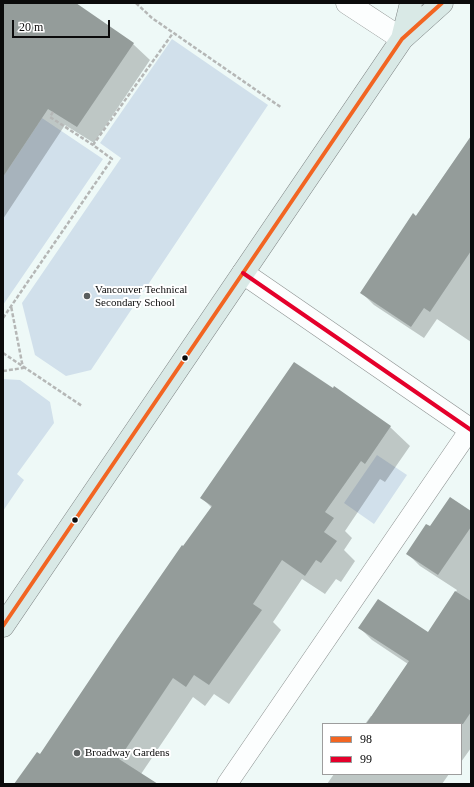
<!DOCTYPE html>
<html>
<head>
<meta charset="utf-8">
<style>
	body { margin:0 }
	#map { position:relative; width:474px; height:787px; overflow:hidden; background:#eef9f7; font-family:Georgia,serif }
	canvas { display:block }
	.frame { position:absolute; inset:0; border:4px solid #0b0b0b; pointer-events:none }
	.legend { position:absolute; left:322px; top:723px; width:140px; height:52px; box-sizing:border-box; background:#fff; border:1px solid #9d9d9d; margin:0; padding:5px 7px; list-style:none; font-size:12px; color:#0b0b0b }
	.legend li { display:flex; align-items:center; gap:8px; height:20px }
	.legend b { width:20px; border:1px solid #9d9d9d }
	.scale { position:absolute; left:12px; top:20px; width:98px; height:18px; box-sizing:border-box; border:2px solid #0b0b0b; border-top:0; padding-left:5px; font-size:12px; line-height:14px; white-space:nowrap; color:#0b0b0b; -webkit-text-stroke:3px #fff; paint-order:stroke }
</style>
</head>
<body>
<div id="map">
<canvas width="474" height="787"></canvas>
<div class="frame"></div>
<ul class="legend">
<li><b style="height:5px;background:#f26522"></b>98</li>
<li><b style="height:5px;background:#e4002b"></b>99</li>
</ul>
<div class="scale">20 m</div>
</div>
<script>
const g = document.querySelector('canvas').getContext('2d');
g.lineJoin = 'round';
function fillPath(path, color) {
  g.fillStyle = color;
  g.fill(path, 'evenodd');
}
function poly(rows) {
  const path = new Path2D();
  for (const r of rows) {
    path.moveTo(r[0], r[1]);
    for (let i = 2; i < r.length; i += 2) path.lineTo(r[i], r[i + 1]);
  }
  return path;
}
function stroke(path, color, width, dash) {
  g.strokeStyle = color;
  g.lineWidth = width;
  g.lineCap = dash ? 'butt' : 'round';
  g.setLineDash(dash || []);
  g.stroke(path);
}
function drawText(font, color, halo, rows, align = 'center') {
  g.font = font + ' Georgia,serif';
  g.lineWidth = 4;
  g.setLineDash([]);
  g.textBaseline = 'middle';
  g.strokeStyle = halo;
  g.fillStyle = color;
  for (const [text, x, y, turn = 0] of rows) {
    g.save();
    g.translate(x, y);
    g.rotate((+turn || 0) * Math.PI / 180);
    g.textAlign = isNaN(turn) ? turn : align;
    if (halo) g.strokeText(text, 0, 0);
    g.fillText(text, 0, 0);
    g.restore();
  }
}
const green = poly([
	[172,39,268,105,91,370,66,376,35,355,22,303,121,158,100,143],
	[42,118,103,159,3,305,3,177],
	[3,379,20,380,50,402,54,423,17,474,24,480,3,511],
	[377,455,407,475,374,524,344,503]
]);
const shadow = poly([
	[3,3,74,3,133,44,150,60,94,143,65,125,3,219],
	[471,137,471,342,437,319,424,338,374,305,362,293],
	[390,427,410,446,385,482,380,479,345,531,352,538,344,550,355,561,341,582,336,579,325,594,302,579,273,622,281,630,229,704,214,694,205,706,193,697,141,774,156,784,15,784,40,756,212,508,201,497],
	[471,512,471,748,461,762,461,724,365,724,371,716,372,716,408,664,372,640,360,628,428,633,457,590,420,566,408,554,430,527],
	[334,774,449,774,442,784,327,784]
]);
const building = poly([
	[3,3,76,3,134,43,77,127,48,109,3,177],
	[471,136,471,251,430,312,424,308,411,327,360,293,413,213,416,216],
	[294,362,333,388,334,386,391,426,365,464,361,461,325,512,334,518,324,532,337,541,321,563,316,560,305,576,282,560,253,604,262,610,209,685,194,675,186,687,173,678,119,759,158,784,14,784,37,752,40,754,117,639,182,545,183,546,212,506,200,498],
	[450,497,471,511,471,527,438,575,406,554,426,524,430,526],
	[455,591,471,601,471,712,463,724,366,724,409,661,358,628,378,599,428,632]
]);
const path = poly([
	[136,3,152,18,282,108],
	[53,112,50,117,93,145],
	[3,318,112,159,93,145,173,33],
	[3,353,82,406],
	[3,371,23,368,11,306]
]);
const lane = poly([
	[227,784,471,428]
]);
const street = poly([
	[347,3,402,39],
	[243,273,471,430]
]);
const primary = poly([
	[402,39,411,3],
	[3,626,402,39,442,3]
]);
const bus1 = poly([
	[3,626,402,39,442,3]
]);
const bus2 = poly([
	[243,273,471,430]
]);
const markers = [
	[87,296,4,"#5a5e5e"],
	[185,358,3.5,"#0b0b0b"],
	[75,520,3.5,"#0b0b0b"],
	[77,753,4,"#5a5e5e"]
];
const poiNames = [
	["Vancouver Technical",95,290],
	["Secondary School",95,303],
	["Broadway Gardens",85,753]
];
fillPath(green, '#d1e0eb');
fillPath(shadow, '#0003');
fillPath(building, '#949c9a');
stroke(lane, '#8d9291', 21);
stroke(street, '#8d9291', 23);
stroke(primary, '#7a7f7f', 23);
stroke(path, '#b5b7b6', 2.5, [4, 2]);
stroke(lane, '#fcfefe', 20);
stroke(street, '#fcfefe', 22);
stroke(primary, '#d9e9e6', 22);
stroke(bus1, '#f26522', 4);
stroke(bus2, '#e4002b', 4);
for (const [x, y, r, color] of markers) {
  const dot = new Path2D();
  dot.arc(x, y, r, 0, 2 * Math.PI);
  g.fillStyle = color;
  g.fill(dot);
  stroke(dot, '#fff', 1.5);
}
drawText('11px', '#0b0b0b', '#fff', poiNames, 'left');
</script>
</body>
</html>
